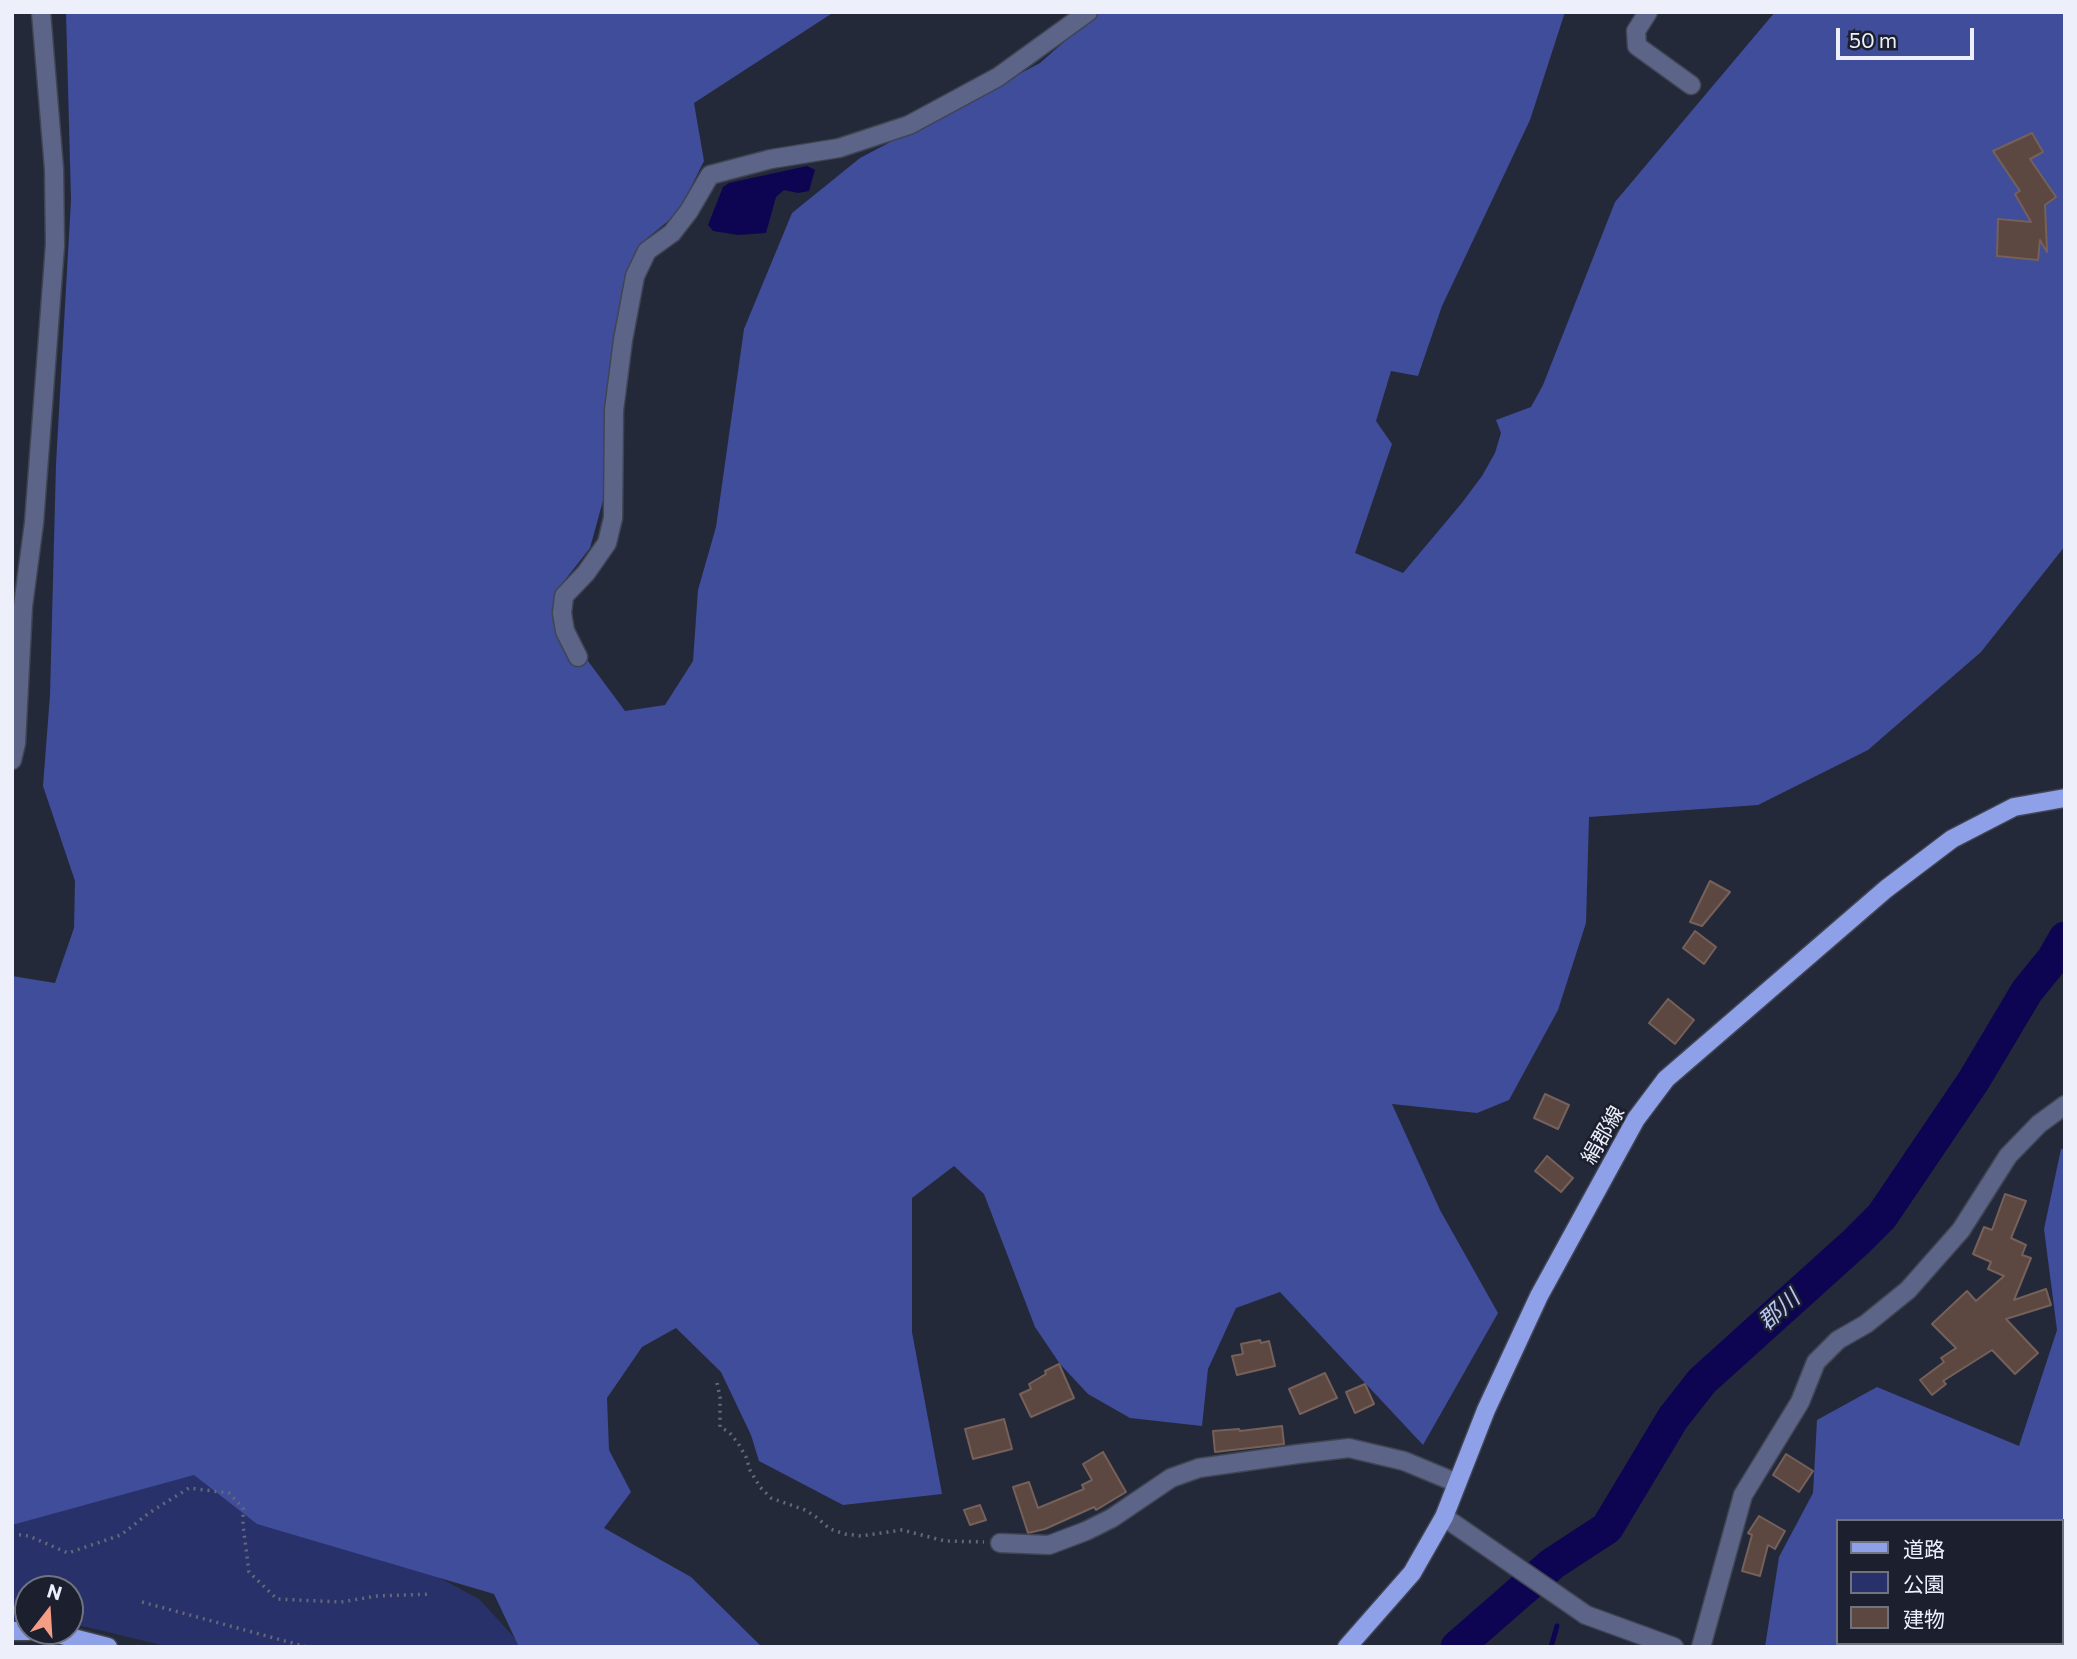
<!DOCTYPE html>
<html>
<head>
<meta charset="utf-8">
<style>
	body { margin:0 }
	#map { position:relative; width:2077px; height:1659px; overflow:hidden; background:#242939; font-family:Commissioner,"Noto Sans JP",sans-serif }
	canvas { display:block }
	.frame { position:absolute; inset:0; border:14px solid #edf0fb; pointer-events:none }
	.legend { position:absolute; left:1836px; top:1519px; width:228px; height:126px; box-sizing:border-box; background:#1b1f2e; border:2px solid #6f7380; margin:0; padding:9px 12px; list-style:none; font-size:21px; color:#edf0fb }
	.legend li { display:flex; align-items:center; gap:14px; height:35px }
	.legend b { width:35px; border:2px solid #6f7380 }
	.north { position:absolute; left:14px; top:1575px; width:70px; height:70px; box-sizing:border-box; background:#1b1f2e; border:2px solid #6f7380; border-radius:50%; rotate:17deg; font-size:19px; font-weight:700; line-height:28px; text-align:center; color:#edf0fb }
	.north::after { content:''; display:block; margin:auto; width:24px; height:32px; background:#f49e86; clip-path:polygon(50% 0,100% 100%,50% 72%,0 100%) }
	.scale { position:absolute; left:1836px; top:28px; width:138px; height:32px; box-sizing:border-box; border:4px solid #edf0fb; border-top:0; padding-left:9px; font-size:21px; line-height:24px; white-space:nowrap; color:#edf0fb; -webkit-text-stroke:5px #1b1f2e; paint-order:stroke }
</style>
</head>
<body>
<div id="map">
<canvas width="2077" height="1659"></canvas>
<div class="frame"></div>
<ul class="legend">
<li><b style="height:9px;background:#8ea0e8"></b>道路</li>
<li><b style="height:19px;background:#283169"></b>公園</li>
<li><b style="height:19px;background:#5c4741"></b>建物</li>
</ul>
<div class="north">N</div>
<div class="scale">50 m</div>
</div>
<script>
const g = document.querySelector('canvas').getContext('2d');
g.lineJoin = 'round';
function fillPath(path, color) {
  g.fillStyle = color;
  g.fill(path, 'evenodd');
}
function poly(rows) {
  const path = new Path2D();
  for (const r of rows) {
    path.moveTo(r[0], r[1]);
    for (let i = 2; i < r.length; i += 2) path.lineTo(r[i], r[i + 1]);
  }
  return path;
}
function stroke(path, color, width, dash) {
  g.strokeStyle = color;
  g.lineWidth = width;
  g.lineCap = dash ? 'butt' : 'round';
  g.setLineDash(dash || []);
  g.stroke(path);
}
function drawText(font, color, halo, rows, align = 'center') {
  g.font = font + ' Commissioner,"Noto Sans JP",sans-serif';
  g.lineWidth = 5;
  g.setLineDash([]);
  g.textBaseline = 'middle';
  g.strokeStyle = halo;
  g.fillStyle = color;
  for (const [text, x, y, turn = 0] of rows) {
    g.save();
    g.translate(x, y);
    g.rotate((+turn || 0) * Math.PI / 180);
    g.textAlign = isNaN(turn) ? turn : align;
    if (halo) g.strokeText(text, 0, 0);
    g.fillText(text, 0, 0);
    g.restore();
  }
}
const green = poly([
	[223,1461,479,1599,523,1647,170,1647,70,1623,70,1589,28,1589,28,1622,12,1622,12,1486]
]);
const forest = poly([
	[66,12,834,12,694,103,704,161,678,213,640,244,621,304,604,497,590,548,554,594,585,657,625,711,665,705,693,661,698,590,716,527,744,329,792,213,860,158,1040,63,1098,12,1565,12,1530,120,1442,306,1418,376,1391,371,1376,421,1392,444,1355,553,1403,573,1461,504,1482,476,1495,453,1501,433,1496,420,1531,407,1543,385,1615,202,1775,12,2065,12,2065,546,1981,652,1868,750,1758,805,1589,817,1586,923,1558,1010,1509,1100,1477,1113,1392,1104,1440,1210,1498,1313,1423,1445,1280,1292,1236,1308,1208,1369,1202,1426,1130,1418,1088,1394,1060,1364,1035,1327,984,1194,954,1166,912,1198,912,1332,942,1494,843,1505,759,1461,751,1435,721,1372,676,1328,642,1347,607,1398,609,1450,631,1492,604,1528,691,1577,762,1647,519,1647,494,1594,257,1524,194,1475,12,1525,12,976,55,983,74,928,75,881,43,786,50,695,56,464,71,200],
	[2061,1149,2065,1149,2065,1647,1765,1647,1779,1557,1813,1493,1817,1420,1877,1387,2019,1446,2057,1330,2044,1229],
	[1837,1521,2061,1521,2061,1643,1837,1643]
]);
const water = poly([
	[807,166,815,170,809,191,798,193,784,190,776,197,766,233,738,235,713,231,708,225,723,187,729,183]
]);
const stream = poly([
	[1578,1553,1579,1547],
	[1551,1647,1557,1626]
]);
const river = poly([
	[1457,1647,1552,1564,1607,1528,1673,1418,1702,1381,1856,1242,1882,1216,1974,1080,2027,991,2053,959,2065,938]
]);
const building = poly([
	[2032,133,2043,152,2030,159,2056,197,2045,205,2047,252,2040,240,2038,260,1997,256,1998,219,2031,222,2015,194,2020,191,1993,151,2032,133],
	[1710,881,1730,892,1702,926,1690,922,1710,881],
	[1695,931,1716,947,1704,964,1683,948,1695,931],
	[1668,999,1694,1020,1675,1044,1649,1023,1668,999],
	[1545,1094,1569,1105,1558,1129,1534,1118,1545,1094],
	[1547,1156,1573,1178,1561,1192,1535,1171,1547,1156],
	[2005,1194,2026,1201,2011,1238,2026,1245,2022,1255,2031,1258,2014,1300,2046,1289,2051,1305,2006,1319,2038,1353,2015,1374,1992,1350,1943,1381,1946,1384,1932,1395,1920,1380,1944,1362,1941,1358,1956,1348,1932,1324,1967,1291,1976,1301,2004,1276,1988,1269,1991,1262,1973,1254,1984,1227,1992,1230,2005,1194],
	[1260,1340,1261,1343,1269,1341,1275,1366,1237,1375,1232,1356,1243,1354,1241,1344,1260,1340],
	[1059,1364,1074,1398,1031,1417,1020,1394,1031,1389,1029,1384,1046,1374,1045,1371,1059,1364],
	[1325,1373,1337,1398,1300,1414,1289,1389,1325,1373],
	[1365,1384,1374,1404,1355,1413,1346,1392,1365,1384],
	[1004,1419,1012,1449,973,1459,965,1429,1004,1419],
	[1282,1426,1284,1444,1215,1452,1213,1431,1239,1429,1240,1431,1282,1426],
	[1103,1452,1126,1492,1096,1510,1094,1507,1045,1529,1028,1533,1013,1487,1029,1482,1038,1508,1084,1489,1082,1485,1092,1480,1083,1464,1103,1452],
	[1786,1454,1813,1471,1799,1492,1773,1475,1786,1454],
	[980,1505,986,1520,970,1525,964,1510,980,1505],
	[1759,1516,1785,1531,1775,1549,1768,1545,1760,1576,1742,1571,1752,1535,1748,1533,1759,1516]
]);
const path = poly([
	[717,1383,720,1397,720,1427,729,1432,738,1443,746,1457,750,1470,760,1487,771,1498,805,1510,816,1517,830,1529,845,1534,861,1536,902,1530,945,1541,984,1542],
	[12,1534,29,1536,68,1553,121,1535,149,1513,189,1488,229,1493,243,1508,243,1525,249,1572,277,1599,341,1602,377,1596,431,1594],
	[142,1602,307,1647]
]);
const minor = poly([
	[1648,12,1636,31,1637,46,1691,85],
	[578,657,565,631,562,613,564,596,586,573,607,543,613,518,614,410,623,340,635,276,647,251,672,233,689,211,710,175,771,159,839,148,909,125,998,77,1088,12],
	[12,760,16,743,23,606,34,523,55,245,54,169,41,12],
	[1444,1517,1586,1615,1674,1647],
	[1000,1543,1049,1545,1086,1531,1112,1518,1171,1478,1199,1468,1298,1454,1349,1448,1404,1461,1457,1483],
	[1701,1647,1743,1495,1800,1402,1816,1362,1838,1340,1866,1324,1908,1290,1961,1230,2008,1156,2039,1124,2065,1105]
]);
const major = poly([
	[12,1631,28,1631],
	[46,1631,108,1647],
	[1347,1647,1412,1573,1444,1517,1486,1410,1539,1296,1636,1119,1666,1079,1886,889,1952,839,2014,807,2065,798]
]);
const streetNames = [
	["絹郡線",1603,1135,-60]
];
const waterNames = [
	["郡川",1779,1310,-42]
];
fillPath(green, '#283169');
fillPath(forest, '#3f4d9a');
fillPath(water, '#0d0551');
stroke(stream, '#0d0551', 5);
stroke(river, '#0d0551', 33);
fillPath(building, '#5c4741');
stroke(building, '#76605a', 2);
stroke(minor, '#404554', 21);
stroke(major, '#404554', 21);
stroke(path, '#646977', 3.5, [2, 5]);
stroke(minor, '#5c6588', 18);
stroke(major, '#8ea0e8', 18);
drawText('21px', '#edf0fb', '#1b1f2e', streetNames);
drawText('italic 23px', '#bac6f2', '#1b1f2e', waterNames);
</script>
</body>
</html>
